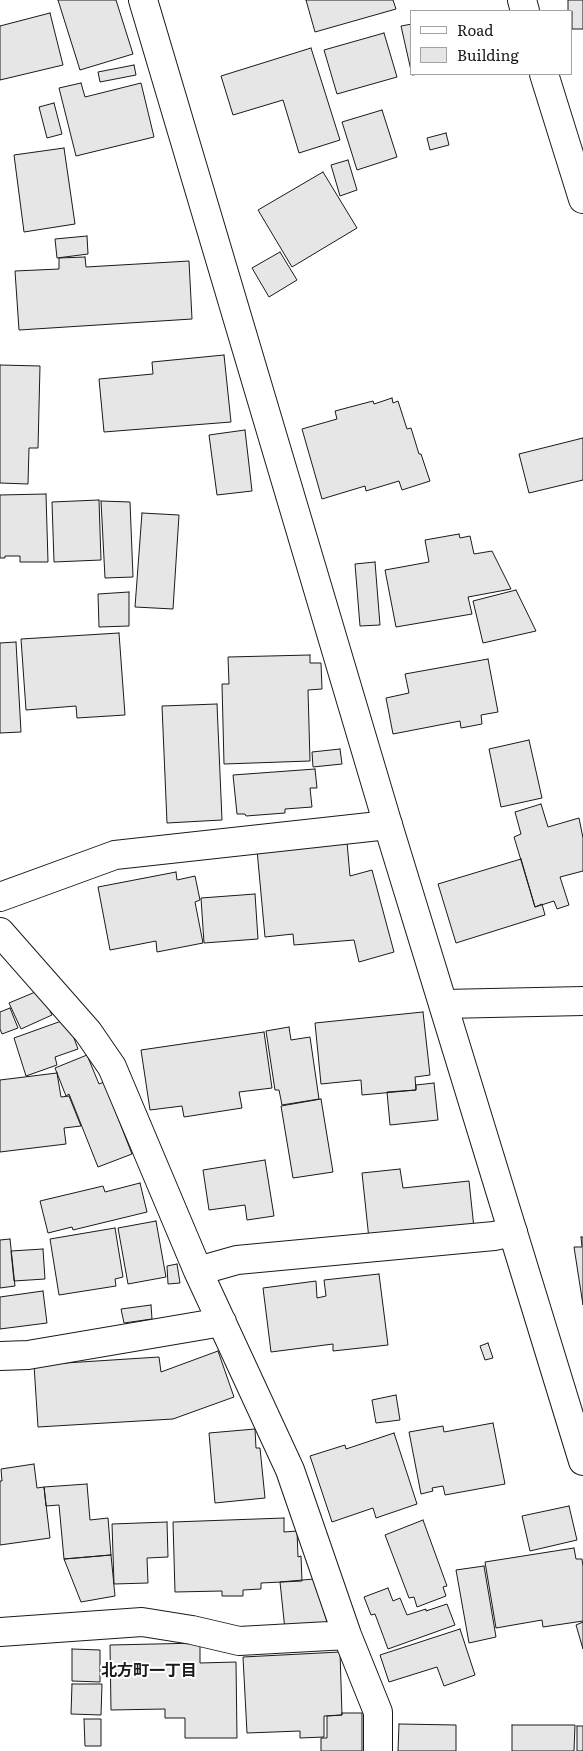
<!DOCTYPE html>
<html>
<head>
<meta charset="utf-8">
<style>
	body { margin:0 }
	#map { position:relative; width:583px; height:1751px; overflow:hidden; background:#fff; font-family:Literata,serif }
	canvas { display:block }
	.legend { position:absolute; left:410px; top:10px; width:162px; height:65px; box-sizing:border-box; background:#fff; border:1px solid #a3a3a3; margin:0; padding:6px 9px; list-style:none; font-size:15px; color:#1a1a1a }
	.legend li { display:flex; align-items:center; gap:10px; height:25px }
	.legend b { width:25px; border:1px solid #a3a3a3 }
</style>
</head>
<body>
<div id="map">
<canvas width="583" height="1751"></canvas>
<ul class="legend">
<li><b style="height:6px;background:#fff"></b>Road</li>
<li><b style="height:14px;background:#e6e6e6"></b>Building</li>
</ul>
</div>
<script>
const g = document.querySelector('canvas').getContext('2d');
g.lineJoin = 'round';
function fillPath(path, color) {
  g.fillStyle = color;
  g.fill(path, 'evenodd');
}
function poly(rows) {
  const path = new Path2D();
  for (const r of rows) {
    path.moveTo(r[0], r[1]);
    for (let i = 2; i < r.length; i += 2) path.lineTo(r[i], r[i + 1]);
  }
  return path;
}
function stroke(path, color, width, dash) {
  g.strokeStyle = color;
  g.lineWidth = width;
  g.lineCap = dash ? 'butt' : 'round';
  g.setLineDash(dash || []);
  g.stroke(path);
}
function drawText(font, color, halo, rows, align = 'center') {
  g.font = font + ' Literata,"Noto Sans JP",serif';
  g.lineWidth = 4;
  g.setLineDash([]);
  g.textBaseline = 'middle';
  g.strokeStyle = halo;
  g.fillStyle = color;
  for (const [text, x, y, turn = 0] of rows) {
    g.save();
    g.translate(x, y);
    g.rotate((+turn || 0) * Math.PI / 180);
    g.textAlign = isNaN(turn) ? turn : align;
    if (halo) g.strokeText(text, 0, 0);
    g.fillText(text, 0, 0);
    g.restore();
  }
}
const building = poly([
	[58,0,116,0,133,54,80,70,58,0],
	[306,0,393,0,396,9,315,32,306,0],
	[568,0,583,0,583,29,572,29,572,11,568,11,568,0],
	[50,13,63,65,0,80,0,26,50,13],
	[412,24,412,74,419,74,412,75,401,26,412,24],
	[384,33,397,77,337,94,324,50,384,33],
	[311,48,340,140,299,153,283,100,233,115,221,76,311,48],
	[134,65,136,75,100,82,98,72,134,65],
	[81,83,85,97,141,83,154,137,76,156,59,88,81,83],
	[54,103,62,134,47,138,39,107,54,103],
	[382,110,397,157,357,170,342,122,382,110],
	[446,133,449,145,430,150,427,138,446,133],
	[64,148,75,224,24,232,14,155,64,148],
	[348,160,357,190,340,196,331,165,348,160],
	[323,172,357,228,292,267,258,210,323,172],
	[87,236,88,254,57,258,55,239,87,236],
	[280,252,297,280,269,297,252,268,280,252],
	[85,257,86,267,189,261,192,319,19,330,15,271,59,269,59,258,85,257],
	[224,355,231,422,104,432,99,379,153,374,152,362,224,355],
	[0,365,40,366,38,448,29,448,28,484,0,483,0,365],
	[392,398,393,403,398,401,407,429,411,428,419,454,421,454,430,481,402,490,399,481,366,491,365,486,322,499,302,429,337,419,335,411,373,401,374,404,392,398],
	[245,430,252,491,217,495,209,435,245,430],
	[583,438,583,480,529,493,519,454,583,438],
	[46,494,48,562,20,562,20,556,5,556,5,558,0,558,0,495,46,494],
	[99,500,101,560,54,562,52,502,99,500],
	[101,501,130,502,133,577,105,578,101,501],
	[142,513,179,515,173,609,135,607,142,513],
	[459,534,460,538,470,536,474,554,492,551,511,589,468,597,472,614,396,627,385,570,429,562,425,540,459,534],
	[375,562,380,625,360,626,355,564,375,562],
	[516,590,536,631,483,643,473,601,516,590],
	[129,592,129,626,99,627,98,594,129,592],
	[119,633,125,715,77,718,76,706,26,710,21,639,119,633],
	[16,642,21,732,0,733,0,643,16,642],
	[310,655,310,663,321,663,322,689,308,690,310,761,224,764,222,684,229,684,228,657,310,655],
	[488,659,498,712,481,715,482,724,461,728,460,721,393,734,386,698,409,693,405,674,488,659],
	[217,704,222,820,167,823,162,706,217,704],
	[529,740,542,798,501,807,489,749,529,740],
	[340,749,342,764,313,767,312,752,340,749],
	[315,769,317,788,310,788,312,807,285,809,285,813,246,816,245,814,237,814,233,775,315,769],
	[541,804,548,827,579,818,583,838,583,871,560,877,569,905,557,909,554,901,535,907,514,837,521,834,515,812,541,804],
	[347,842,350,876,372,870,394,952,359,962,354,940,294,945,293,934,265,937,257,850,347,842],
	[521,859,535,907,542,904,545,915,456,943,438,884,521,859],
	[176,872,177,880,195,876,200,900,195,902,203,943,157,952,156,941,110,950,98,887,176,872],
	[255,894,258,939,204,943,201,898,255,894],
	[40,990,52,1015,21,1029,9,1003,40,990],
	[10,1008,18,1028,2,1034,0,1029,0,1012,10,1008],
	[423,1012,430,1075,415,1077,416,1090,362,1095,361,1080,321,1084,315,1023,423,1012],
	[67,1019,78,1049,55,1057,57,1065,26,1076,14,1038,67,1019],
	[289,1027,291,1040,310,1037,319,1099,282,1105,279,1090,275,1090,266,1031,289,1027],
	[264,1032,272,1088,239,1092,242,1108,184,1117,182,1106,150,1110,141,1050,264,1032],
	[87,1055,99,1084,104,1082,132,1154,98,1167,69,1094,66,1096,55,1068,87,1055],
	[57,1073,61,1097,69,1096,81,1126,64,1128,66,1144,0,1152,0,1080,57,1073],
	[434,1083,438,1120,390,1125,387,1092,416,1090,416,1085,434,1083],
	[321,1099,333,1172,293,1178,281,1106,321,1099],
	[265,1160,274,1216,247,1220,245,1205,209,1210,203,1170,265,1160],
	[400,1169,403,1188,469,1181,474,1228,369,1239,362,1173,400,1169],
	[140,1183,147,1212,73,1230,72,1227,48,1233,40,1201,103,1186,105,1192,140,1183],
	[156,1221,166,1277,128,1284,118,1228,156,1221],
	[115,1228,123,1277,115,1279,116,1286,59,1295,50,1239,115,1228],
	[581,1237,583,1237,583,1305,574,1247,582,1247,581,1237],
	[10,1239,15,1286,0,1288,0,1240,10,1239],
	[43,1249,45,1279,14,1281,11,1251,43,1249],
	[177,1264,180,1283,168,1284,167,1266,177,1264],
	[379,1274,388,1345,333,1351,333,1344,271,1352,263,1288,316,1281,317,1298,326,1296,324,1280,379,1274],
	[43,1291,47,1323,0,1329,0,1297,43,1291],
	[151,1305,152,1319,124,1323,121,1309,151,1305],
	[488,1343,493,1358,485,1360,480,1346,488,1343],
	[218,1351,234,1397,173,1419,38,1427,34,1365,159,1357,161,1372,218,1351],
	[396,1395,400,1420,376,1423,372,1400,396,1395],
	[493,1423,505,1484,445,1495,443,1486,432,1488,433,1491,421,1494,409,1432,443,1426,444,1432,493,1423],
	[255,1429,256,1448,260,1448,265,1498,215,1503,209,1433,255,1429],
	[394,1433,417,1504,376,1518,373,1508,332,1522,310,1456,345,1445,346,1449,394,1433],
	[34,1464,37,1488,44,1487,50,1538,0,1545,0,1481,2,1481,1,1469,34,1464],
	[87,1484,90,1520,108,1518,111,1555,64,1559,59,1505,46,1506,44,1487,87,1484],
	[569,1506,577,1540,530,1551,522,1516,569,1506],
	[284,1518,284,1532,297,1531,298,1557,301,1556,302,1581,261,1583,261,1589,243,1590,243,1596,222,1596,222,1591,175,1592,173,1522,284,1518],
	[423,1520,447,1586,443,1587,446,1596,417,1607,414,1597,409,1598,385,1535,423,1520],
	[167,1522,168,1557,147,1558,148,1583,114,1584,112,1524,167,1522],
	[574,1548,576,1559,582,1559,583,1567,583,1621,543,1627,542,1620,496,1628,485,1562,574,1548],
	[111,1555,115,1596,81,1602,64,1559,111,1555],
	[484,1566,496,1637,469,1643,456,1570,484,1566],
	[314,1579,328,1625,285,1630,280,1582,314,1579],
	[388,1588,393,1601,400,1598,407,1615,426,1609,426,1611,447,1604,455,1625,388,1649,375,1614,371,1615,364,1597,388,1588],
	[583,1622,583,1649,576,1625,583,1622],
	[460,1629,475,1675,444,1686,437,1667,389,1682,380,1655,460,1629],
	[200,1643,200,1663,236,1662,237,1738,185,1738,185,1718,165,1718,165,1709,111,1710,110,1645,200,1643],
	[72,1649,100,1650,100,1682,72,1681,72,1649],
	[340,1652,342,1715,324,1716,324,1737,300,1738,300,1731,247,1733,243,1657,340,1652],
	[72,1684,102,1684,101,1715,71,1714,72,1684],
	[342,1713,362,1713,362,1751,321,1751,321,1738,327,1738,327,1716,342,1715,342,1713],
	[84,1719,101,1719,101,1746,85,1746,84,1719],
	[399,1724,456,1725,456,1751,398,1751,399,1724],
	[512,1725,575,1725,574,1751,512,1751,512,1725],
	[577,1726,583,1726,583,1751,577,1751,577,1726]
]);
const street = poly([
	[522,0,525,11],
	[544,74,583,199],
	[0,897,115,855,388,825],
	[0,932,88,1032,112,1067,198,1271,290,1470,347,1635,378,1712,378,1751],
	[444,1004,583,1001],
	[198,1271,237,1260,494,1236,513,1232],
	[0,1356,28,1355,222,1322],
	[0,1632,142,1622,192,1630,239,1641,347,1635]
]);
const secondary = poly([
	[143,0,388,825,583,1461]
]);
const neighbourhoodNames = [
	["北方町一丁目",149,1671]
];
fillPath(building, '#e6e6e6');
stroke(building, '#1a1a1a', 1);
stroke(street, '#1a1a1a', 30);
stroke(secondary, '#1a1a1a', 30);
stroke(street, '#fff', 28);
stroke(secondary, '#fff', 28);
drawText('bold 16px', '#1a1a1a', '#fff', neighbourhoodNames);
</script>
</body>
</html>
